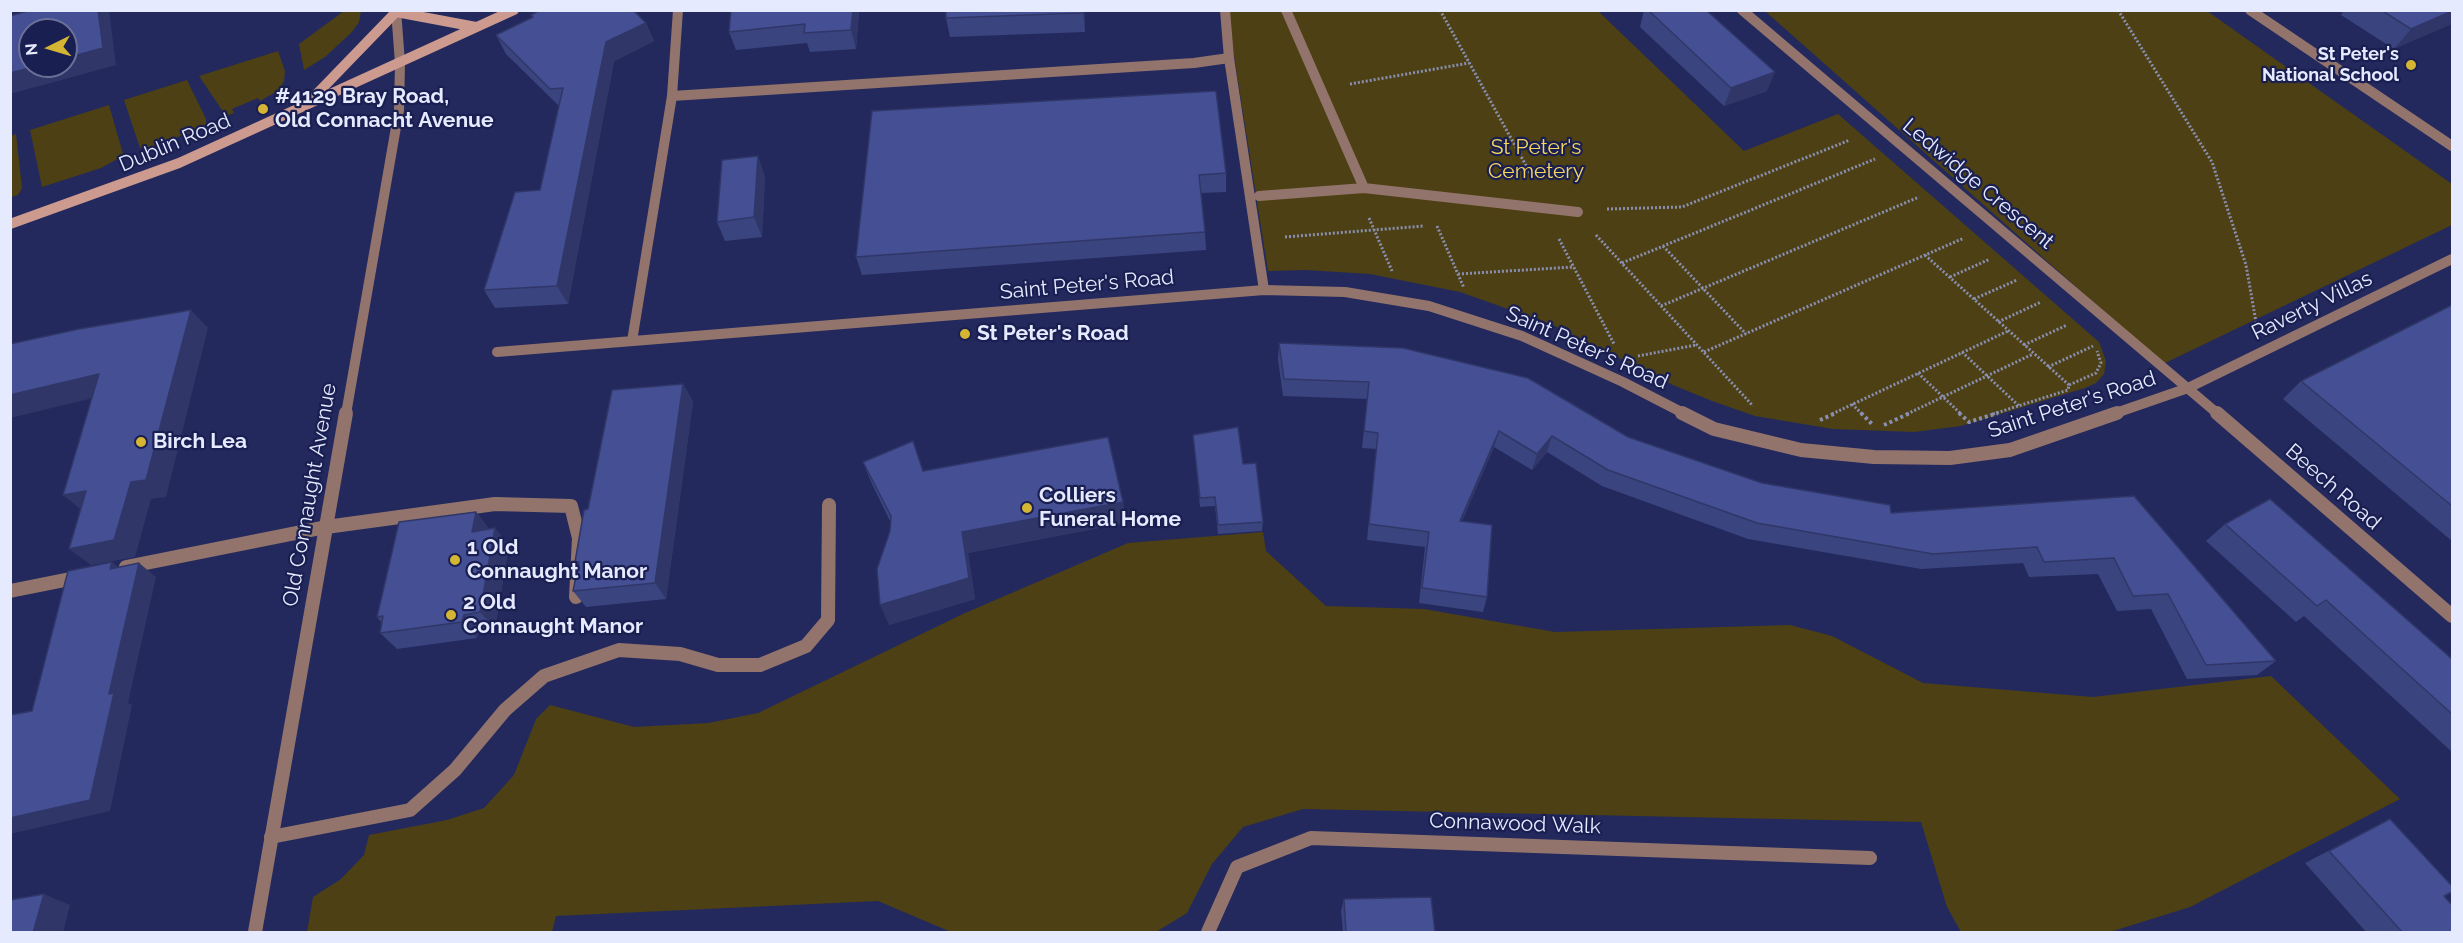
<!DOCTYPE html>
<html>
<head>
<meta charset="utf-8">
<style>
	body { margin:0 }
	#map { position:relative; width:2463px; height:943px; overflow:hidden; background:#23295d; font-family:Raleway,sans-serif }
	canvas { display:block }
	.frame { position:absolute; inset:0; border:12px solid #e5eafe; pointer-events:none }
	.north { position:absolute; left:18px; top:18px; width:60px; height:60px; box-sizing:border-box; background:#1a1f52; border:2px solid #6b7097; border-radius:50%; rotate:265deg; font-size:16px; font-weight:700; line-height:24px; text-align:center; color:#e5eafe }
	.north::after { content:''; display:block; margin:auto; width:21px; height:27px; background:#d5b534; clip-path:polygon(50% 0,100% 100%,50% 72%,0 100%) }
</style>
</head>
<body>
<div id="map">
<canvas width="2463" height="943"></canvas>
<div class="frame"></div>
<div class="north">N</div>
</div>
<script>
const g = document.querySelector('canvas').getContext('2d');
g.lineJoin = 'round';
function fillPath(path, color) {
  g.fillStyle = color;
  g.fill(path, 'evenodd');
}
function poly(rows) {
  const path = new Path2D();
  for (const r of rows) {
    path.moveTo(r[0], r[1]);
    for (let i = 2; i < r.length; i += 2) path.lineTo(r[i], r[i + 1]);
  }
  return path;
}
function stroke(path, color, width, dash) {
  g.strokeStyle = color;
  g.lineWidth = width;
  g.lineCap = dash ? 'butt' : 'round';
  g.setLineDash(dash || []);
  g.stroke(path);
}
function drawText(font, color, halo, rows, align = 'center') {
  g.font = font + ' Raleway,sans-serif';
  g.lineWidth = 4.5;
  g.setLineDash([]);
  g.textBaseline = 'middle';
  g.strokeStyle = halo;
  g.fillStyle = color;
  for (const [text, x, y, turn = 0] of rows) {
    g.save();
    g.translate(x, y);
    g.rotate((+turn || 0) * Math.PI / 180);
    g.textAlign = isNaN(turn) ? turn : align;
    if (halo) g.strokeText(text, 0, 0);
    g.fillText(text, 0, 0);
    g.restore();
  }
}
const green = poly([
	[344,11,361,11,359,22,352,32,325,57,304,70,299,44],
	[1227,11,1598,11,1744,151,1838,114,2099,342,2106,361,2104,374,2096,383,2085,388,1961,426,1914,432,1833,429,1755,416,1712,401,1673,385,1553,325,1460,292,1370,274,1305,270,1268,271],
	[1765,11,2207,11,2452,184,2452,225,2163,364],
	[278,51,285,71,284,81,279,90,260,101,258,98,232,109,234,113,226,116,199,76],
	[187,80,206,119,206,126,149,148,140,148,124,100],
	[109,105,123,154,121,157,101,168,42,187,30,130],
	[16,134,22,188,18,195,11,197,11,136],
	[1263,532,1266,551,1326,606,1424,609,1555,632,1790,625,1832,636,1923,683,2093,697,2271,676,2400,799,2190,907,2110,932,1961,932,1947,907,1921,822,1303,809,1243,827,1212,864,1187,913,1156,932,951,932,878,901,556,916,552,932,307,932,313,897,341,879,364,855,369,835,447,820,484,808,514,775,536,719,550,705,634,727,708,723,758,713,965,613,1128,543]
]);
const pathFar1 = poly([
	[1440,10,1533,178],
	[2118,10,2212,162,2246,265,2256,322],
	[1350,84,1469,63],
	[1607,209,1682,207,1850,140],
	[1369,218,1392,271],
	[1437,226,1464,288],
	[1596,235,1753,406],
	[1285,237,1424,226],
	[1559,239,1614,344],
	[1663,246,1746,334],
	[1925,255,2069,385],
	[1622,263,1875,159],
	[1458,274,1574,267],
	[1950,277,1990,259],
	[1974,299,2017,280],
	[1661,306,1919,197],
	[1998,322,2041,302],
	[2024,345,2067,325],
	[1704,352,1964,238],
	[1962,352,2019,406],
	[1638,356,1696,345],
	[2048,367,2093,346],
	[1918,373,1961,414],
	[1852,404,1862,414],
	[1832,414,2008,331],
	[1907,414,2033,354],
	[1993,414,2068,390,2069,385,2096,373,2101,363,2097,351]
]);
const path = poly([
	[1861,413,1873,425],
	[1959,413,1969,422,1998,413],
	[1820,420,1836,413],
	[1884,425,1910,413]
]);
const serviceFar1 = poly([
	[1225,10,1229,58,1264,290],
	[1286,10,1364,188],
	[1259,196,1364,188,1578,212]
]);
const service = poly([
	[126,567,326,527],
	[10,591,80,577],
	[271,837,410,810,455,770,505,710,544,676,619,650,680,654,718,665,760,665,806,646,828,620,829,505]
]);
const minorFar1 = poly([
	[396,10,400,63],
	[1742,10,2218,414],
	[2250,10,2452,146],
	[672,96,1194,63,1229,58],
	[632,341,672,96,678,10],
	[497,352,1264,290,1345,292,1429,306,1522,336,1623,382,1685,414],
	[2113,414,2188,388,2452,259]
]);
const minor = poly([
	[1682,413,1714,429,1801,450,1874,457,1950,458,2010,450,2117,413],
	[2217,413,2452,616],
	[326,527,495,504,571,506,579,538,576,597],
	[1208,932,1237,867,1311,838,1870,858]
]);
const tertiaryFar1 = poly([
	[346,414,399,110,400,63]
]);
const tertiary = poly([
	[255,932,346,413]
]);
const secondary = poly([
	[308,103,396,12,476,27],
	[10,224,179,163,514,10]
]);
const wall = poly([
	[731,10,859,10,856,49,810,52,807,43,736,50,729,32],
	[946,10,1085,10,1085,32,950,37,946,18],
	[1644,10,1706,10,1767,91,1724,106,1640,27],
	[2344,10,2452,10,2394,49,2341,15],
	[531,15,646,23,654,41,614,61,568,304,495,308,484,290,540,190,559,106,506,54,496,35,532,18],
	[872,111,1226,173,1226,192,1201,193,1205,232,1206,250,862,275,856,257],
	[765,176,762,237,725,241,717,222],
	[2452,305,2452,541,2283,399,2301,381],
	[1279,343,1628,437,1762,483,1891,513,2134,496,2276,661,2257,675,2187,679,2151,609,2117,611,2098,574,2029,577,2023,563,1921,569,1748,539,1602,486,1547,452,1532,470,1494,447,1462,521,1487,597,1483,612,1419,603,1425,547,1367,540,1376,449,1362,448,1367,399,1283,396,1278,360],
	[683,384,693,402,666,599,586,607,573,591,578,566,575,562,588,509],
	[1193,435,1243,464,1263,522,1262,531,1218,534,1215,506,1200,507],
	[863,462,1123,502,1125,523,968,553,975,599,889,625,890,521,872,484],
	[476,512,489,529,509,545,495,628,479,631,477,638,397,649,380,633,382,623,377,617],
	[2225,524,2452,659,2452,752,2304,616,2296,622,2206,541],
	[2390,819,2444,896,2452,933,2367,933,2305,863],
	[1344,899,1435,933,1343,933,1341,911]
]);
const shadedWall = poly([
	[98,10,109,10,116,65,10,94,10,73,38,66,66,66,66,58],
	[853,10,859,10,856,49,851,30],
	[1083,10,1085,10,1085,32,1083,13],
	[2452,11,2452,24,2394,49,2411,29],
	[646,23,654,41,614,61,568,304,557,286,606,42],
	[1775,72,1767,91,1724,106,1731,88],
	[758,156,765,176,762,237,754,217],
	[191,310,208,328,166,497,151,499,135,557,91,565,69,549],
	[99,374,118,392,10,418,10,395],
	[683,384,693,402,666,599,655,583],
	[1499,431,1494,447,1456,536,1460,521],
	[1552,436,1547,452,1532,470,1537,454],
	[86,491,84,512,63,495],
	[1123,502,1125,523,968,553,975,599,889,625,880,605,962,532],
	[476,512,490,530,472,532],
	[495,528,509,545,495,628,480,612],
	[112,562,129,576,110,569],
	[139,563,156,577,128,703,132,705,110,811,10,834,10,818,109,694],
	[464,615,479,631,477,638,462,622],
	[44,894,70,905,63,933,33,933]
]);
const building = poly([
	[31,10,98,10,103,48,66,58,66,30,30,30,30,66,38,66,10,73,10,16,31,10],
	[540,10,633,10,646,23,606,42,557,286,484,290,515,192,540,190,563,88,550,89,496,35,533,17,531,15,540,10],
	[731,10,853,10,851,30,804,33,805,24,729,32,731,10],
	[946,10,1083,10,1083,13,946,18,946,10],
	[1648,10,1706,10,1775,72,1731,88,1648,10],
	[2381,10,2452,10,2452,11,2411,29,2381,10],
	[1216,91,1226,173,1199,175,1205,232,856,257,872,111,1216,91],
	[758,156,754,217,717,222,722,160,758,156],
	[2452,305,2452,506,2301,381,2452,305],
	[191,310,146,480,131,482,114,540,69,549,86,491,63,495,99,374,10,395,10,344,79,329,191,310],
	[1279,343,1403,348,1528,378,1628,437,1762,483,1890,505,1891,513,2134,496,2276,661,2206,665,2168,594,2133,596,2114,558,2044,562,2037,547,1933,554,1757,523,1608,470,1552,436,1537,454,1499,431,1460,521,1492,525,1487,597,1422,588,1429,532,1369,524,1378,433,1364,431,1369,382,1284,379,1279,343],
	[683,384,655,583,573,591,579,562,575,562,584,510,588,509,612,390,683,384],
	[1238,427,1243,464,1256,463,1263,522,1218,525,1215,497,1200,498,1193,435,1238,427],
	[1108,437,1123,502,962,532,969,578,880,605,877,569,890,531,891,516,863,462,913,441,923,471,1108,437],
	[2270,499,2452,659,2452,714,2326,600,2317,606,2225,524,2270,499],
	[476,512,472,532,495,528,480,612,464,615,462,622,380,633,383,616,377,617,399,522,476,512],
	[112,562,110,569,139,563,109,694,114,693,90,800,10,818,10,715,32,711,68,571,112,562],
	[2390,819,2452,886,2452,892,2444,896,2452,905,2452,933,2403,933,2329,851,2390,819],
	[44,894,33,933,10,933,10,900,44,894],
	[1431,897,1435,933,1346,933,1344,899,1431,897]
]);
const markers = [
	[2411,65,6,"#d5b534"],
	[263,109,6,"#d5b534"],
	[965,334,6,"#d5b534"],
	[141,442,6,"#d5b534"],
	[1027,508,6,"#d5b534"],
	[455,560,6,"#d5b534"],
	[451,615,6,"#d5b534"]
];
const farPoinames = [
	["St Peter's",2399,55],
	["National School",2399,76]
];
const poiNames = [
	["#4129 Bray Road,",275,97],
	["Old Connacht Avenue",275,121],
	["St Peter's Road",977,334],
	["Birch Lea",153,442],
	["Colliers",1039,496],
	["Funeral Home",1039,520],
	["1 Old",467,548],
	["Connaught Manor",467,572],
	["2 Old",463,603],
	["Connaught Manor",463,627]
];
const streetNames = [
	["Dublin Road",175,143,-23],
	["Ledwidge Crescent",1978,184,40],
	["Saint Peter's Road",1087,285,-5],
	["Raverty Villas",2312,306,-26],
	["Saint Peter's Road",1587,348,24],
	["Saint Peter's Road",2072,405,-18],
	["Beech Road",2333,487,41],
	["Old Connaught Avenue",310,495,-80],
	["Connawood Walk",1515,824,2]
];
const parkNames = [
	["St Peter's",1536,148],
	["Cemetery",1536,172]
];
fillPath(green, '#4c4014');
stroke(pathFar1, '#8a8fb2', 3, [2, 2]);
stroke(path, '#8a8fb2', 4, [3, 3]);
stroke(serviceFar1, '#93746c', 10);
stroke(service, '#93746c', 14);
stroke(minorFar1, '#93746c', 10);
stroke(minor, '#93746c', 14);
stroke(tertiaryFar1, '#93746c', 10);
stroke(tertiary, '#93746c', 14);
stroke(secondary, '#cc9a8e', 10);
fillPath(wall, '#3a447f');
fillPath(shadedWall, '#303768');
fillPath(building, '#444f94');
stroke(building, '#303768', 1.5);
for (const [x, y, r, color] of markers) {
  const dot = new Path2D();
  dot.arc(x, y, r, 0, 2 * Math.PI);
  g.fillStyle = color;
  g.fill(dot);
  stroke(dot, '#1a1f52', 2);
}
drawText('bold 18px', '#e5eafe', '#1a1f52', farPoinames, 'right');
drawText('bold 21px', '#e5eafe', '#1a1f52', poiNames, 'left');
drawText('21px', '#e5eafe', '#1a1f52', streetNames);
drawText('21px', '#f6d65c', '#1a1f52', parkNames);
</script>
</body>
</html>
